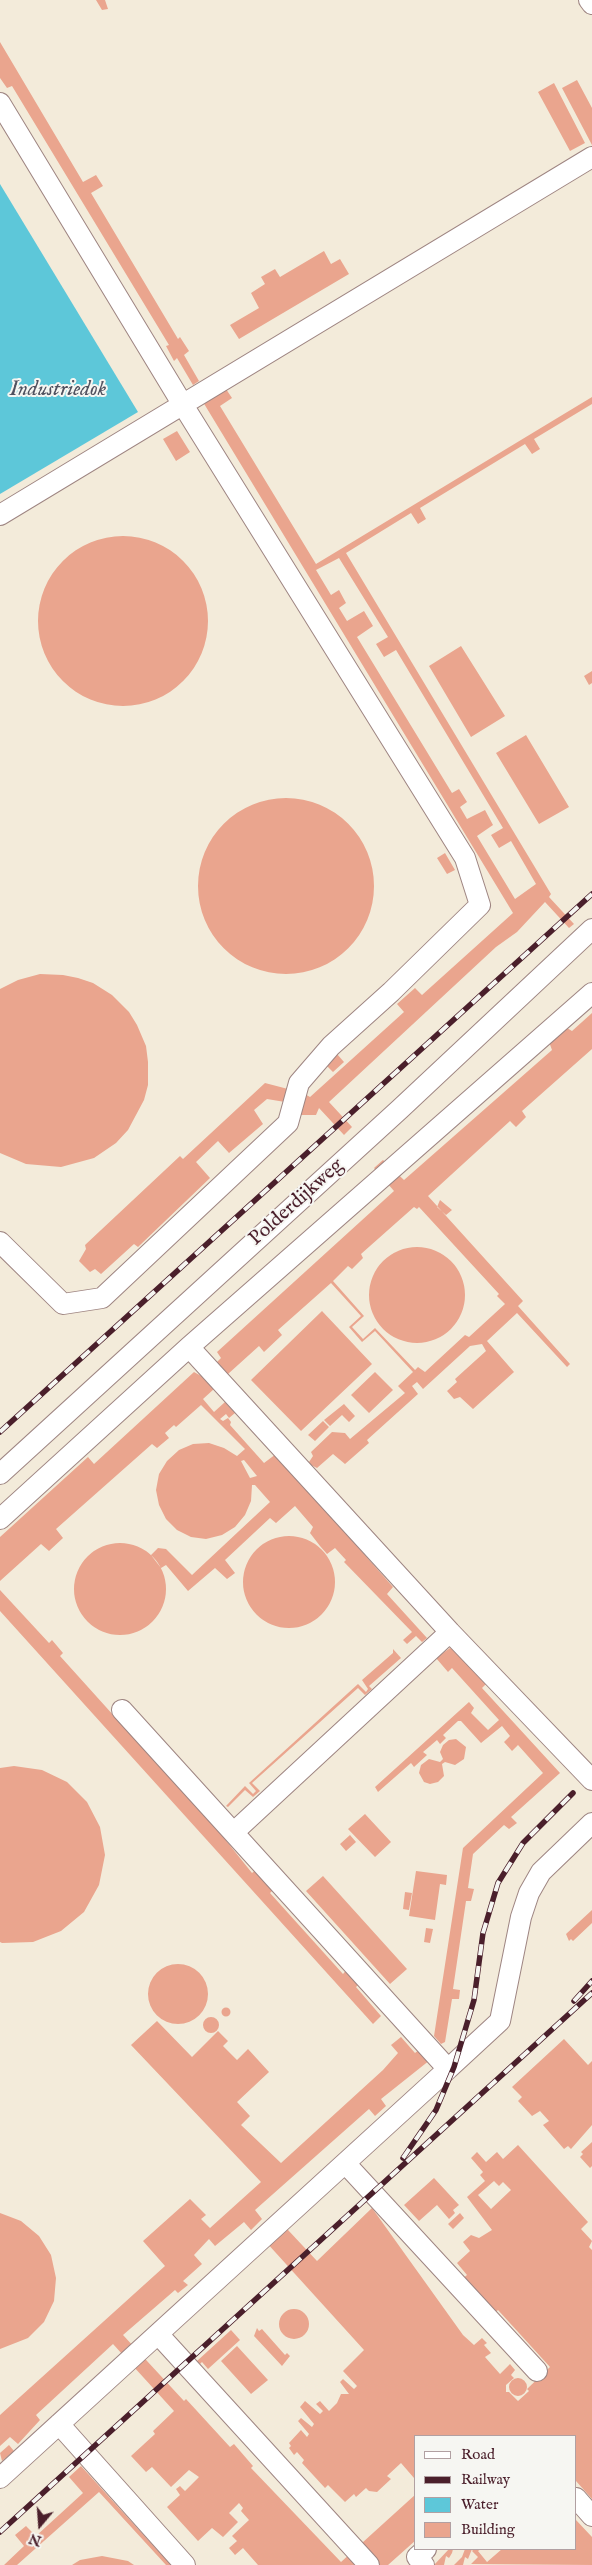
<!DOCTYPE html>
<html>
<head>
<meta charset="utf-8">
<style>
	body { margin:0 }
	#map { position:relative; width:592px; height:2565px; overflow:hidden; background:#f3ebda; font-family:"IM FELL English",serif }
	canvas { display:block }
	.legend { position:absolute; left:414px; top:2435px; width:162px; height:115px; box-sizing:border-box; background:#f6f6f2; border:1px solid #b1a0a2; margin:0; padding:6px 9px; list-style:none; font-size:15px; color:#4a1f2b }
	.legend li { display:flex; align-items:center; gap:10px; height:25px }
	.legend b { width:25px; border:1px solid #b1a0a2 }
	.north { position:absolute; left:15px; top:2500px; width:50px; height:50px; -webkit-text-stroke:4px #f6f6f2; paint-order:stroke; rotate:198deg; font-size:14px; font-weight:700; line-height:20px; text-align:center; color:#4a1f2b }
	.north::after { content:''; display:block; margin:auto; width:18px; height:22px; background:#4a1f2b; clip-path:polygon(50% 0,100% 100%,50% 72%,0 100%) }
</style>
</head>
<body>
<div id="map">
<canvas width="592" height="2565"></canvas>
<ul class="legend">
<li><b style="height:6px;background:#fff"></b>Road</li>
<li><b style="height:6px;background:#4a1f2b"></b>Railway</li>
<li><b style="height:14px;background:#5dc7d9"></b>Water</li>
<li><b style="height:14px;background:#eaa58e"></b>Building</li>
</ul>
<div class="north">N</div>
</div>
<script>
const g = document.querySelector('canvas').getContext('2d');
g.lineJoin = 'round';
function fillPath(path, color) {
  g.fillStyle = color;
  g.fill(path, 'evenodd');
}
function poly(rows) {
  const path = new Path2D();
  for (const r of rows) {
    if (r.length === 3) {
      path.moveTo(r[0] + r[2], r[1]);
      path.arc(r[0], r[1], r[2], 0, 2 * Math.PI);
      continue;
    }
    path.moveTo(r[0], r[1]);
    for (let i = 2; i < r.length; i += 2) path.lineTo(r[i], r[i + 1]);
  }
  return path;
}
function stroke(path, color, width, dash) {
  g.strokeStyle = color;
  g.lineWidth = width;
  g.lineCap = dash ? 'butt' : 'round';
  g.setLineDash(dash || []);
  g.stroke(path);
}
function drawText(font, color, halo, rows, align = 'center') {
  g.font = font + ' "IM FELL English",serif';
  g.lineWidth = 4;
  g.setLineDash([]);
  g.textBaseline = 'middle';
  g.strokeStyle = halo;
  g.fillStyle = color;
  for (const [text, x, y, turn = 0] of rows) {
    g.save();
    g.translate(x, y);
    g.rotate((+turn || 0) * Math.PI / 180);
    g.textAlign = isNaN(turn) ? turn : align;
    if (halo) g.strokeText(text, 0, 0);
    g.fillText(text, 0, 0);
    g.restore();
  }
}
const water = poly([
	[0,184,138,412,0,494]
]);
const building = poly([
	[96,0,105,0,108,9,102,10],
	[0,42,83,182,96,175,103,186,91,193,178,339,180,337,189,351,184,355,199,381,193,385,177,358,174,361,166,346,169,345,12,86,7,88,0,78],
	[577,80,592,108,592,145,562,88],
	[554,83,585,143,570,151,538,92],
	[324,251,331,264,340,259,349,274,239,339,230,325,259,308,251,293,265,284,261,277,275,269,280,277],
	[226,389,232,398,220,406,316,564,592,397,592,404,534,439,540,449,532,454,525,444,420,508,426,519,418,524,411,513,346,553,551,894,549,897,574,924,569,928,545,902,517,932,496,947,329,1102,352,1127,344,1135,319,1108,316,1115,300,1115,303,1093,310,1097,404,1012,397,1004,415,988,422,995,513,913,203,402],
	[339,558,388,637,376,644,384,657,396,650,503,828,491,835,499,848,511,841,536,884,515,899,477,836,493,825,485,810,467,819,460,807,467,802,459,789,452,793,357,637,373,626,364,611,347,621,339,608,346,603,339,590,331,595,316,570],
	[177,431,190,452,176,461,163,439],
	[123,621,85],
	[461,646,505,716,471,737,429,666],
	[592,671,592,683,589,685,584,676],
	[526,735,569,807,539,824,496,753],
	[286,886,88],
	[445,853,455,870,447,874,437,858],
	[40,974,63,975,78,978,93,983,112,995,129,1012,137,1025,146,1046,148,1062,148,1085,144,1100,128,1130,116,1143,94,1158,61,1167,26,1164,0,1153,0,989,18,980],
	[592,1013,592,1049,522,1111,526,1117,516,1127,510,1121,428,1196,523,1301,518,1306,570,1364,567,1367,517,1313,487,1341,514,1372,473,1409,460,1397,454,1399,447,1391,457,1382,455,1379,486,1351,482,1344,470,1346,423,1389,417,1382,412,1386,418,1394,367,1440,369,1443,345,1464,333,1454,317,1468,311,1465,309,1462,313,1456,311,1452,332,1432,345,1433,350,1439,405,1393,398,1386,413,1372,375,1331,362,1342,349,1327,361,1316,331,1283,278,1330,282,1335,264,1352,259,1346,228,1374,217,1362,221,1358,217,1352,394,1191,374,1168,383,1160,404,1180,552,1050,548,1039,562,1025,572,1031],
	[414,1207,417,1209,419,1207,499,1294,497,1296,505,1304,469,1337,465,1335,425,1372,418,1367,415,1370,375,1328,363,1339,352,1327,364,1316,333,1281,348,1266,352,1269,363,1258,361,1254],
	[337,1054,344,1062,333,1072,326,1065],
	[265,1083,288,1089,285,1102,267,1099,254,1110,263,1124,229,1153,218,1141,196,1162,210,1178,138,1247,134,1244,101,1274,95,1269,90,1272,79,1261,86,1249,85,1245,180,1156,183,1159],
	[440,1200,452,1210,446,1215,437,1207],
	[417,1295,48],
	[322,1311,372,1364,301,1431,251,1380],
	[194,1372,203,1377,214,1389,203,1399,214,1412,225,1402,235,1413,229,1418,226,1414,220,1419,223,1421,228,1418,231,1422,230,1425,264,1463,276,1454,393,1587,387,1594,427,1638,422,1642,416,1636,407,1644,403,1640,412,1632,344,1562,346,1560,335,1548,327,1554,320,1546,310,1533,313,1527,295,1506,276,1523,270,1518,225,1560,235,1573,227,1579,215,1568,188,1591,166,1565,161,1568,151,1555,158,1548,166,1549,192,1575,270,1502,255,1485,252,1485,251,1501,245,1515,235,1527,222,1535,206,1539,191,1537,177,1530,166,1519,159,1505,156,1490,159,1474,167,1461,179,1450,193,1444,209,1443,224,1448,237,1456,245,1449,201,1405,176,1427,174,1425,165,1433,169,1438,157,1448,152,1444,56,1529,63,1538,49,1551,41,1544,0,1581,0,1537,88,1457,94,1464],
	[244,1460,257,1476,250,1478,241,1461],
	[375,1372,393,1390,369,1413,351,1395],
	[344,1404,355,1416,349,1422,342,1415,330,1426,324,1420],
	[323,1421,329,1427,315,1441,308,1435],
	[289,1582,46],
	[120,1589,46],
	[0,1590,49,1643,52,1640,63,1653,60,1656,160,1767,164,1763,252,1873,258,1868,274,1889,270,1893,343,1974,348,1968,361,1982,356,1987,381,2016,373,2024,0,1611],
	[450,1648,454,1650,486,1684,482,1688,560,1773,511,1817,517,1823,509,1829,504,1825,473,1854,468,1888,474,1889,471,1901,466,1901,453,1989,460,1990,459,1999,452,1999,445,2042,441,2044,434,2036,463,1848,543,1773,518,1745,512,1751,504,1742,510,1736,502,1726,481,1743,461,1721,458,1721,443,1735,446,1738,440,1744,437,1740,423,1752,427,1755,414,1767,411,1763,378,1792,375,1787,469,1702,474,1708,471,1713,488,1730,499,1720,452,1668,448,1672,436,1658],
	[393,1649,401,1658,369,1686,372,1689,365,1695,358,1688,252,1783,260,1791,253,1797,245,1790,228,1807,226,1806,245,1786,253,1794,256,1791,249,1783,358,1684,366,1692,368,1689,362,1680,393,1653],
	[456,1739,466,1747,464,1759,455,1765,445,1762,442,1764,444,1776,438,1782,430,1784,424,1782,419,1773,421,1765,429,1759,440,1762,443,1759,440,1752,443,1745,449,1740],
	[14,1766,42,1770,67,1782,87,1802,100,1827,105,1855,99,1885,84,1912,61,1931,33,1942,2,1943,0,1942,0,1768],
	[365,1814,391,1842,375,1857,348,1829],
	[350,1835,356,1842,346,1851,340,1844],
	[416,1871,447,1875,446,1885,440,1884,435,1920,409,1916],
	[323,1876,407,1969,390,1984,306,1891],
	[405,1892,412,1893,409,1910,403,1909],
	[592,1910,592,1923,573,1941,571,1939,569,1941,566,1934],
	[426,1928,433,1929,430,1943,424,1942],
	[178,1994,30],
	[226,2012,4.5],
	[211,2025,8],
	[157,2021,192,2057,218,2031,228,2041,223,2046,237,2060,248,2049,269,2072,237,2102,250,2116,241,2125,281,2163,383,2070,398,2053,391,2045,401,2037,415,2053,420,2049,430,2060,381,2099,386,2106,375,2116,369,2109,255,2210,262,2219,251,2230,244,2222,215,2246,209,2239,194,2255,202,2264,183,2281,188,2285,178,2293,175,2290,123,2335,184,2401,186,2399,230,2447,234,2444,253,2466,251,2468,341,2562,416,2494,416,2540,388,2565,258,2565,243,2548,235,2555,229,2548,237,2541,232,2536,249,2520,241,2511,243,2508,239,2503,229,2513,238,2522,223,2537,212,2528,198,2541,167,2507,180,2495,176,2489,180,2486,185,2491,199,2477,189,2470,171,2487,152,2467,146,2472,131,2456,155,2434,153,2431,174,2411,113,2344,36,2415,40,2420,18,2444,10,2437,0,2446,0,2415,165,2266,143,2241,190,2199,206,2215,201,2219,210,2228,261,2182,131,2045],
	[564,2039,588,2065,592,2061,592,2125,571,2149,568,2146,564,2149,543,2125,549,2121,540,2111,532,2116,518,2101,522,2097,512,2087],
	[592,2142,592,2166,590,2168,580,2157,583,2154,581,2152],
	[518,2145,588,2222,581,2229,592,2241,589,2247,592,2250,592,2499,576,2481,576,2436,416,2436,416,2477,414,2478,401,2463,387,2476,391,2479,377,2492,369,2491,366,2488,356,2497,354,2494,345,2502,328,2485,325,2488,302,2463,304,2460,297,2452,294,2455,289,2448,291,2446,289,2443,301,2430,307,2437,309,2434,298,2421,301,2418,312,2427,314,2424,300,2407,305,2401,320,2414,323,2411,316,2404,320,2401,329,2411,337,2403,341,2394,349,2394,340,2382,343,2379,354,2389,357,2386,343,2371,364,2350,256,2231,274,2215,317,2261,372,2208,463,2335,474,2345,482,2338,487,2343,484,2345,491,2353,485,2357,500,2374,510,2364,515,2370,511,2375,514,2378,506,2385,506,2392,509,2392,518,2401,529,2391,527,2389,550,2367,498,2310,494,2314,462,2279,467,2275,457,2263,470,2251,463,2242,471,2235,479,2238,492,2230,467,2197,485,2181,480,2175,483,2172,471,2158,477,2152,486,2162,497,2152,503,2159],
	[494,2181,499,2186,503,2182,511,2190,491,2209,478,2195],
	[434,2178,459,2205,453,2210,455,2213,449,2219,437,2205,419,2221,404,2205],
	[0,2213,21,2221,39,2236,51,2255,56,2278,54,2301,44,2322,28,2338,0,2349],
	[460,2213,464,2218,453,2229,448,2224],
	[294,2324,15],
	[257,2328,259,2331,262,2329,285,2355,287,2353,290,2356,282,2366,254,2336],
	[231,2330,240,2340,208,2369,202,2362,200,2364,197,2361],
	[237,2346,268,2380,251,2394,221,2361],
	[518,2387,9],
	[9,2445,14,2451,2,2461,0,2453],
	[81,2466,119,2508,171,2565,166,2565,99,2492,17,2565,4,2565,24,2546,15,2535,26,2526,36,2536,83,2493,69,2477],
	[576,2520,592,2537,592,2565,471,2564,478,2557,472,2551,474,2549,481,2549,478,2551,487,2562,502,2549,576,2549],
	[449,2549,453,2549,452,2553,449,2558,446,2556,444,2565,434,2565],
	[465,2549,472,2549,468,2559,465,2557,463,2565,454,2565,462,2557],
	[102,2556,128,2561,134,2565,72,2565,80,2560]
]);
const minor = poly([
	[589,0,592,4],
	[0,103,183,405,465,858,480,905,391,992,331,1046,299,1083,288,1123,102,1298,63,1304,0,1242],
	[0,515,592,157],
	[189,1347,450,1632,592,1780],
	[0,1474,400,1109,592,929],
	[0,1519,189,1347,592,993],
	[234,1832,450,1632],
	[448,2069,500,2021,521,1917,529,1893,541,1872,592,1823],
	[345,2163,537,2371],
	[158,2334,369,2565],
	[59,2424,185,2565],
	[0,2478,448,2069,122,1710],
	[576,2498,592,2516],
	[424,2565,417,2557,426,2549]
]);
const rail = poly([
	[0,1432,592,894],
	[574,2001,592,1981],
	[403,2158,436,2110,454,2067,474,2000,483,1933,498,1883,523,1843,573,1793],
	[0,2532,592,1993]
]);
const streetNames = [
	["Polderdijkweg",297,1203,-42]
];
const waterNames = [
	["Industriedok",58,391]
];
fillPath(water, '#5dc7d9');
fillPath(building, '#eaa58e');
stroke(minor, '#9e8582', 22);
stroke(minor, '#fff', 20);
stroke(rail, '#4a1f2b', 5.5);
stroke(rail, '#f6f6f2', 4, [11]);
drawText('20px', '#4a1f2b', '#f6f6f2', streetNames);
drawText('italic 21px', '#50515f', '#f6f6f2', waterNames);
</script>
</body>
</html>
